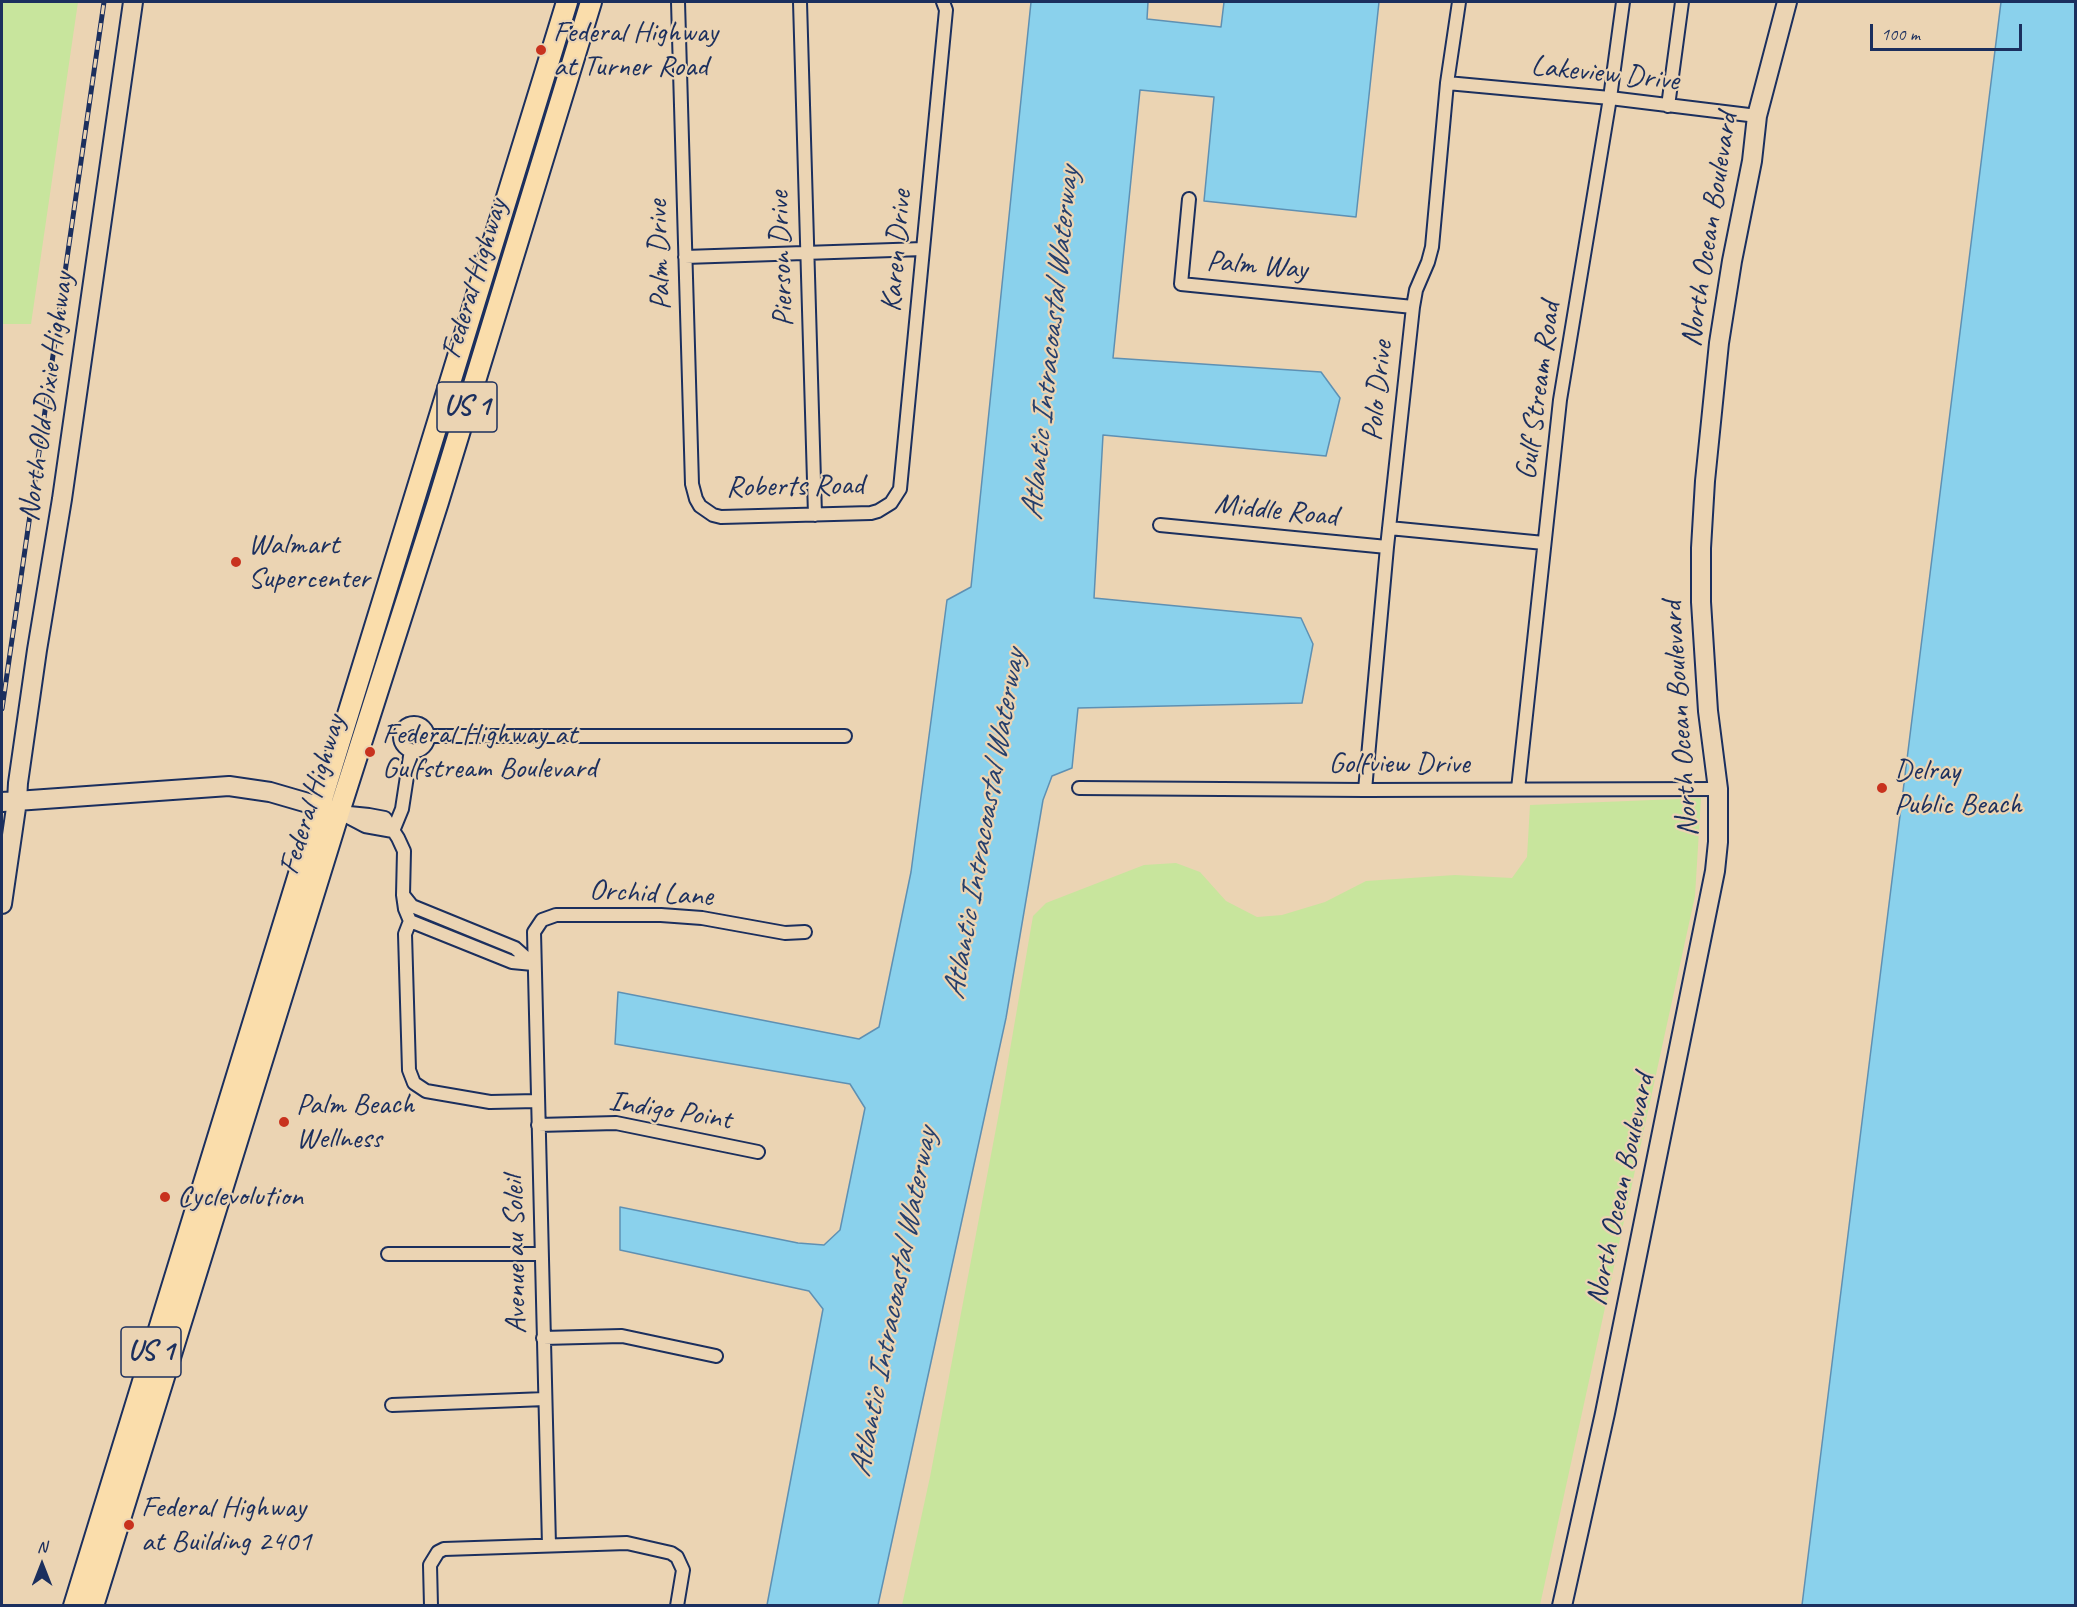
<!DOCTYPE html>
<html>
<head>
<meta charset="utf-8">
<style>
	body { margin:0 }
	#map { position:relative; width:2077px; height:1607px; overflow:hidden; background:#ebd4b3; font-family:Caveat,sans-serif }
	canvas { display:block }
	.frame { position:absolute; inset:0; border:3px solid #1b2f5e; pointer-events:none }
	.north { position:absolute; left:12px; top:1535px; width:60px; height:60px; -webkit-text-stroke:4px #ebd4b3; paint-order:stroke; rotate:0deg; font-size:16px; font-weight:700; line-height:24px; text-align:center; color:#1b2f5e }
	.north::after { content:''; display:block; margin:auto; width:21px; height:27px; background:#1b2f5e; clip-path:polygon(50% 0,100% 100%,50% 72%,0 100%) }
	.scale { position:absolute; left:1870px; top:24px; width:152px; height:27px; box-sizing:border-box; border:3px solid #1b2f5e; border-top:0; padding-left:8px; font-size:18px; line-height:21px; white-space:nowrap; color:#1b2f5e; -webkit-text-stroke:4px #ebd4b3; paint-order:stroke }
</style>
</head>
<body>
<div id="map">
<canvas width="2077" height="1607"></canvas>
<div class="frame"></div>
<div class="north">N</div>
<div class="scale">100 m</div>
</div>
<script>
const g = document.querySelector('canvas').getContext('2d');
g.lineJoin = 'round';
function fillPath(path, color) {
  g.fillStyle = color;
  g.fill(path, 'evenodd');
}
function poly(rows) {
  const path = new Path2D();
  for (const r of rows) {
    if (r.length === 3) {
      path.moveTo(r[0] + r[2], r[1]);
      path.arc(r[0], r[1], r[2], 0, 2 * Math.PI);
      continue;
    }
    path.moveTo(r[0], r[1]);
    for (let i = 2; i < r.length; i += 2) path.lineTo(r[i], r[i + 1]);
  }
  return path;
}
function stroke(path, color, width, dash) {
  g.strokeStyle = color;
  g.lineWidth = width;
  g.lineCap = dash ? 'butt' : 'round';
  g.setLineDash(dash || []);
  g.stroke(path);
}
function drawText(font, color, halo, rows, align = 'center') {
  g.font = font + ' Caveat,sans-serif';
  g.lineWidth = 4.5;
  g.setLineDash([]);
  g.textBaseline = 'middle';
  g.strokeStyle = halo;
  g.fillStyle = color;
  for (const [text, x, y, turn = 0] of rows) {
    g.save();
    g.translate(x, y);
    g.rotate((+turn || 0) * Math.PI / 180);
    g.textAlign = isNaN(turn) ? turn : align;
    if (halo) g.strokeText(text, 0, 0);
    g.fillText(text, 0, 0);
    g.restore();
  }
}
const green = poly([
	[2,2,78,2,31,324,2,324],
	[1701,798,1695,896,1540,1605,902,1605,930,1477,1001,1102,1033,916,1046,903,1144,865,1176,863,1200,872,1226,901,1257,917,1282,915,1325,902,1366,881,1455,875,1512,878,1527,857,1530,805]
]);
const water = poly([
	[1031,2,1148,2,1147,19,1221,27,1224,2,1379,2,1356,217,1204,201,1214,97,1140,90,1113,358,1321,372,1340,398,1326,456,1103,435,1094,598,1301,618,1313,644,1302,703,1078,708,1072,768,1052,776,1043,800,1006,1018,878,1605,767,1605,823,1309,809,1291,620,1250,620,1207,798,1243,824,1245,840,1230,865,1108,850,1084,615,1044,618,992,859,1039,879,1027,911,872,947,600,971,587,1031,2],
	[2001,2,2076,2,2075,1605,1802,1605,2001,2]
]);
const street = poly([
	[678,2,692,484,696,499,700,506,713,515,721,517,871,513,878,511,891,503,900,489,946,10,943,2],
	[800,2,815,515],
	[1447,83,1610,98,1757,116],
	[1668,106,1682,2],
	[1189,199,1181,284,1413,307],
	[685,257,923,249],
	[1160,525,1387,547],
	[1389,528,1544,543],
	[414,737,14],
	[428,736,845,736],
	[1079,788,1365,790,1718,789],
	[1518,789,1560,400,1610,98,1623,2],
	[1365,790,1387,547,1413,307,1416,290,1428,262,1432,247,1447,83,1459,2],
	[339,812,369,815,385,818,398,838,404,851,403,895,405,909,410,921,512,962,533,964],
	[346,816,365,826,393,831],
	[393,831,402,809,411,750],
	[404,896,412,906,515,948,533,964],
	[410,921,405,934,409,1070,414,1083,426,1091,490,1102,537,1101],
	[538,1125,616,1123,758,1152],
	[388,1254,541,1254],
	[543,1338,622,1336,716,1356],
	[392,1405,545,1399],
	[549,1545,534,932,542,920,556,915,661,915,702,918,785,933,805,932],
	[431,1606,430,1565,438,1552,444,1549,627,1543,671,1553,677,1557,683,1570,677,1606]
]);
const secondary = poly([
	[2,802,229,786,270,792,332,810],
	[2,904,17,801,18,783,37,650,62,499,133,2],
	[1562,1606,1605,1413,1715,871,1718,842,1718,789,1708,711,1701,602,1701,548,1705,481,1719,343,1732,261,1752,161,1757,116,1787,2]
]);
const primary = poly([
	[74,1606,567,2],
	[93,1606,339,812,438,502,591,2]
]);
const rail = poly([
	[2,709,104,2]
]);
const markers = [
	[541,50,6,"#c8321e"],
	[236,562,6,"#c8321e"],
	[370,752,6,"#c8321e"],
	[1882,788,6,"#c8321e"],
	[284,1122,6,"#c8321e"],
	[165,1197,6,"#c8321e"],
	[129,1525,6,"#c8321e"]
];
const shields = [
	[467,407,60],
	[151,1352,60]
];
const shieldNames = [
	["US 1",467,407],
	["US 1",151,1352]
];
const poiNames = [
	["Federal Highway",553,33],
	["at Turner Road",553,67],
	["Walmart",248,545],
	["Supercenter",248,579],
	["Federal Highway at",382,735],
	["Gulfstream Boulevard",382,769],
	["Delray",1894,771],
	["Public Beach",1894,805],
	["Palm Beach",296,1105],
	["Wellness",296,1139],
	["Cyclevolution",177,1197],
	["Federal Highway",141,1508],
	["at Building 2401",141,1542]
];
const streetNames = [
	["Lakeview Drive",1605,74,6],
	["North Ocean Boulevard",1710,230,-81],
	["Karen Drive",897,251,-85],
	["Palm Drive",660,255,-92],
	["Pierson Drive",782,259,-92],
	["Palm Way",1257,266,5],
	["Federal Highway",475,279,-73],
	["Polo Drive",1378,391,-84],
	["Gulf Stream Road",1539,391,-82],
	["North Old Dixie Highway",47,397,-82],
	["Roberts Road",795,487,-1],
	["Middle Road",1276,511,6],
	["North Ocean Boulevard",1681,719,-94],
	["Golfview Drive",1399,764],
	["Federal Highway",313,795,-73],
	["Orchid Lane",651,894,3],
	["Indigo Point",670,1111,9],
	["North Ocean Boulevard",1621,1190,-78],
	["Avenue au Soleil",516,1255,-91]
];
const waterNames = [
	["Atlantic Intracoastal Waterway",1051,344,-84],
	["Atlantic Intracoastal Waterway",985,825,-80],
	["Atlantic Intracoastal Waterway",894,1303,-79]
];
fillPath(green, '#c8e59d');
fillPath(water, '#8ad1ec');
stroke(water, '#5e90b3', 1.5);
stroke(street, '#1b2f5e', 16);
stroke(secondary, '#1b2f5e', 22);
stroke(primary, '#1b2f5e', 24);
stroke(street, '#ebd4b3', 12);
stroke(secondary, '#ebd4b3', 18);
stroke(primary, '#faddab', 20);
stroke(rail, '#1b2f5e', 5);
stroke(rail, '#ebd4b3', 3, [9]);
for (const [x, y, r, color] of markers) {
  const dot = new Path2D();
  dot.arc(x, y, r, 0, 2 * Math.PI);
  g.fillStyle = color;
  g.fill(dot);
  stroke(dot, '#ebd4b3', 2);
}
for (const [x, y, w] of shields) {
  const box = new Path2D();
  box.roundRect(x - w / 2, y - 25, w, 50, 4.5);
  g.fillStyle = '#ebd4b3';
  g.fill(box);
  stroke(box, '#1b2f5e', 1.5);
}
drawText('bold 28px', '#1b2f5e', null, shieldNames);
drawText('30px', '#1b2f5e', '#ebd4b3', poiNames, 'left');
drawText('30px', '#1b2f5e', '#ebd4b3', streetNames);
drawText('italic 32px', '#263f6c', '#ebd4b3', waterNames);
</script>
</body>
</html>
